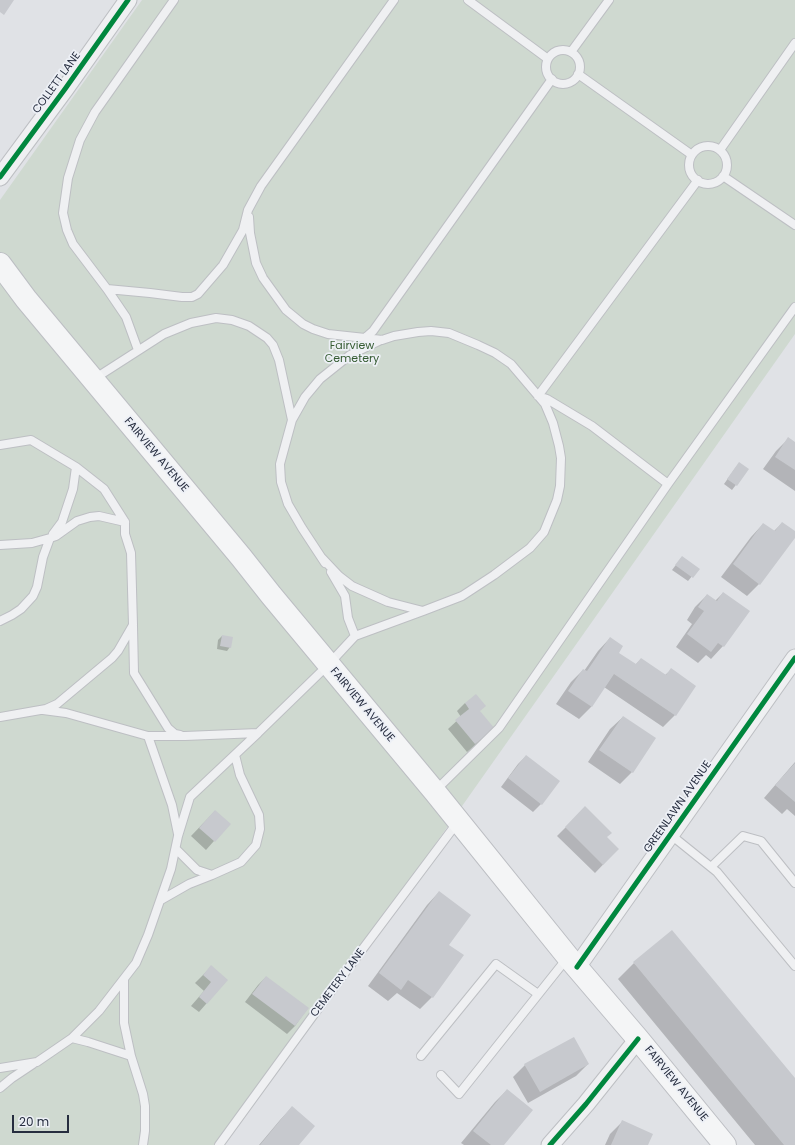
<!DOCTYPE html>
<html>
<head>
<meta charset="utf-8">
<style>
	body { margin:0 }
	#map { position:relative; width:795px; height:1145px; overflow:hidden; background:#e0e2e6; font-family:Poppins,sans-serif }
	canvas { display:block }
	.scale { position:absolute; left:12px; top:1115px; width:57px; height:18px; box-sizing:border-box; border:2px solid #262d3f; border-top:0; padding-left:5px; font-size:12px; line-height:14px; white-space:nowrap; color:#262d3f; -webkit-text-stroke:3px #edf0f6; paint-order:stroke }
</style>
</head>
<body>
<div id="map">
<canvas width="795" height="1145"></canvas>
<div class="scale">20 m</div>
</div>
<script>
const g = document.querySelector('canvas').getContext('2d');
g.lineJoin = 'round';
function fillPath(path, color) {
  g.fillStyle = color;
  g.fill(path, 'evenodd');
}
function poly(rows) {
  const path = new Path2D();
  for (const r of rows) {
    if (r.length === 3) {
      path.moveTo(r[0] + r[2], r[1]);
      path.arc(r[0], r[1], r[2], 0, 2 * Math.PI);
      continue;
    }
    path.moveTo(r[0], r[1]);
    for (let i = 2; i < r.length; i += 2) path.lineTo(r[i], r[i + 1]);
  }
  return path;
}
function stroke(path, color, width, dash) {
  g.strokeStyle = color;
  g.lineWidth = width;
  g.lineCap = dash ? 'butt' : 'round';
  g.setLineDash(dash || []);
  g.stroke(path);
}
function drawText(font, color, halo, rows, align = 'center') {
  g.font = font + ' Poppins,sans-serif';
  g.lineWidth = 3.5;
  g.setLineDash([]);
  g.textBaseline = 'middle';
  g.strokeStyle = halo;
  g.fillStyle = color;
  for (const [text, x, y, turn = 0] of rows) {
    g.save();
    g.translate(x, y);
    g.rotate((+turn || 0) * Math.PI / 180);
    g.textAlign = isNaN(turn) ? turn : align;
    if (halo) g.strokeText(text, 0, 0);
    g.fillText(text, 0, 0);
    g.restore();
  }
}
const green = poly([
	[142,0,795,0,795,334,223,1145,0,1145,0,200]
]);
const shadow = poly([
	[788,439,795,443,795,491,763,469,776,451],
	[736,467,748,469,732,490,724,484],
	[782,523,795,532,795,536,759,584,747,596,721,577,751,537,763,524,773,532],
	[682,557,698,569,688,581,672,570],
	[723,593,723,646,711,659,706,655,698,663,676,647,692,624,687,620,695,607,707,595,715,601],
	[222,636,230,647,227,651,217,649,218,640],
	[610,638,617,653,635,665,641,659,665,675,671,670,675,715,663,727,604,687,591,707,579,719,556,704,571,682,583,670,584,671,598,651],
	[465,703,479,711,485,737,467,752,448,729,461,717,457,711],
	[623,717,632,772,620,784,588,762,610,729],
	[526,756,541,804,533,812,501,787,518,764],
	[795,762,795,816,787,809,782,814,764,798],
	[585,808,606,837,618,849,595,873,557,836],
	[215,811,229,824,206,850,191,836],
	[439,892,432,997,420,1009,397,993,388,1001,368,986,427,905],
	[634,963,795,1080,795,1145,755,1145,618,979],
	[211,967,227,980,199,1012,191,1006,204,991,195,983],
	[266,977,307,1009,295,1026,287,1034,245,1002,258,985],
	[588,1064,576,1076,528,1103,513,1077,525,1065],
	[507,1090,503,1145,464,1145,461,1143,495,1102],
	[292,1107,297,1145,259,1145,280,1120],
	[622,1122,647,1145,605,1145,610,1134]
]);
const building = poly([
	[0,0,14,0,4,15,0,12],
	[788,437,795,442,795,470,775,457],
	[739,462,749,469,737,486,727,479],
	[782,522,795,531,795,538,760,585,733,564,763,523,775,531],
	[682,556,700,569,693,578,675,565],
	[723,592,750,611,724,647,718,643,711,652,687,634,704,611,698,607,707,594,717,601],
	[222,635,233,637,231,648,220,646],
	[610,637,623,646,619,653,636,664,641,658,666,675,671,668,696,686,676,716,614,674,592,707,568,691,583,669,587,671],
	[476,694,486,706,480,711,495,729,475,744,455,720,469,709,465,703],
	[623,716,656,738,633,773,599,750],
	[526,755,560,781,542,805,508,778],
	[795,763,795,802,775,785],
	[585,806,612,833,607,837,619,849,603,865,565,827],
	[215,810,231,824,215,842,199,828],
	[439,891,471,915,449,945,464,955,433,998,408,980,401,990,379,973],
	[672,930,795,1078,795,1145,784,1145,633,962],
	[211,965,228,980,207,1004,199,997,211,982,203,975],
	[266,976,309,1008,295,1026,252,994],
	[574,1037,589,1064,540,1092,524,1064],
	[507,1089,533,1110,504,1145,491,1145,473,1131],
	[292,1106,315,1126,299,1145,260,1145],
	[622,1120,653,1134,648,1145,611,1145]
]);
const service = poly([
	[174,0,95,112,80,140,68,178,63,213,67,230,73,244,107,289,150,293,182,297,192,297,198,294,223,265,243,230,248,210,261,186,394,0],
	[468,0,548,59],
	[563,67,17],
	[571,52,609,0],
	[578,74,692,155],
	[708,165,19],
	[720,150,795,43],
	[723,176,795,225],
	[249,217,250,233,256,263,263,278,286,310,303,324,313,329,328,334,365,338,373,331,552,79],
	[107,289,126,317,138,350],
	[94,379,164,334,191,323,216,318,232,320,249,326,267,338,273,345,279,360,292,420,280,464,281,482,288,504,302,528,325,563],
	[292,420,305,397,320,379,350,355,381,340],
	[0,445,31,440,76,467,73,489,62,522,53,534],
	[76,467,104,489,125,522],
	[668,484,592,426,547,399,538,396,698,180],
	[0,545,32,543,50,538,43,557,37,587,33,596,21,609,12,615,0,621],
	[322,558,339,576,352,586,388,602,423,611,462,596,494,575,530,548,544,532,557,500,560,486,561,458,559,446,553,423,545,404,511,364,495,353,478,345,449,333,431,331,418,332,394,336,382,340,365,338],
	[331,572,345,596,348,618,355,636],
	[133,626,134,673,168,728,175,734,180,735],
	[43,710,66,713,148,736,185,736,258,733,328,665,355,636,423,611],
	[0,717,46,709,57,704,112,658,118,651,133,625,131,553,125,534,125,522,99,516,90,517,77,521,56,536,50,538],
	[148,736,172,805,178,834],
	[435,791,499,728,668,484,795,307],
	[671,835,717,872,795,966],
	[176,849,197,870,212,875,241,862,256,845,260,829,259,815,240,775,235,755],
	[711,867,743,836,761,841,795,883],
	[161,900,189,884,212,875],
	[124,979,124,1023,131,1056],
	[72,1038,99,1011,136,963,148,935,171,869,178,836,190,797,258,733],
	[421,1056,496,964,538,994],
	[0,1068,37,1062,72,1038,88,1042,131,1056,143,1094,145,1106,145,1131,143,1145],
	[441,1075,459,1094,568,957],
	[0,1088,12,1078,33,1064],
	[219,1145,323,1002,457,823]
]);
const minor = poly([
	[0,177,65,89,128,0],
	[577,967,795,658],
	[550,1145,586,1104,638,1039]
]);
const primary = poly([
	[0,264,26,299,241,557,271,595,435,792,568,957,638,1039,725,1145]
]);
const cycleway = poly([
	[0,177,65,89,128,0],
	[577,967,795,658],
	[550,1145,586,1104,638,1039]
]);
const streetNames = [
	["COLLETT LANE",57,83,-54],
	["FAIRVIEW AVENUE",156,455,50],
	["FAIRVIEW AVENUE",362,705,50],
	["GREENLAWN AVENUE",678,807,-55],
	["CEMETERY LANE",338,983,-53],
	["FAIRVIEW AVENUE",676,1084,51]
];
const parkNames = [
	["Fairview",352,346],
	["Cemetery",352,359]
];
fillPath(green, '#cfd9d0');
fillPath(shadow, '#0003');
fillPath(building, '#c7c9ce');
stroke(service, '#bdbfc3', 10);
stroke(minor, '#bdbfc3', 19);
stroke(primary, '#bcbec3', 24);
stroke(service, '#eff0f2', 8);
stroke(minor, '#eff0f2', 17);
stroke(primary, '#f4f5f6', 22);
stroke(cycleway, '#00873e', 5);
drawText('11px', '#262d3f', '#edf0f6', streetNames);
drawText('11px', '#365c33', '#edf0f6', parkNames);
</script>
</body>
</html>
